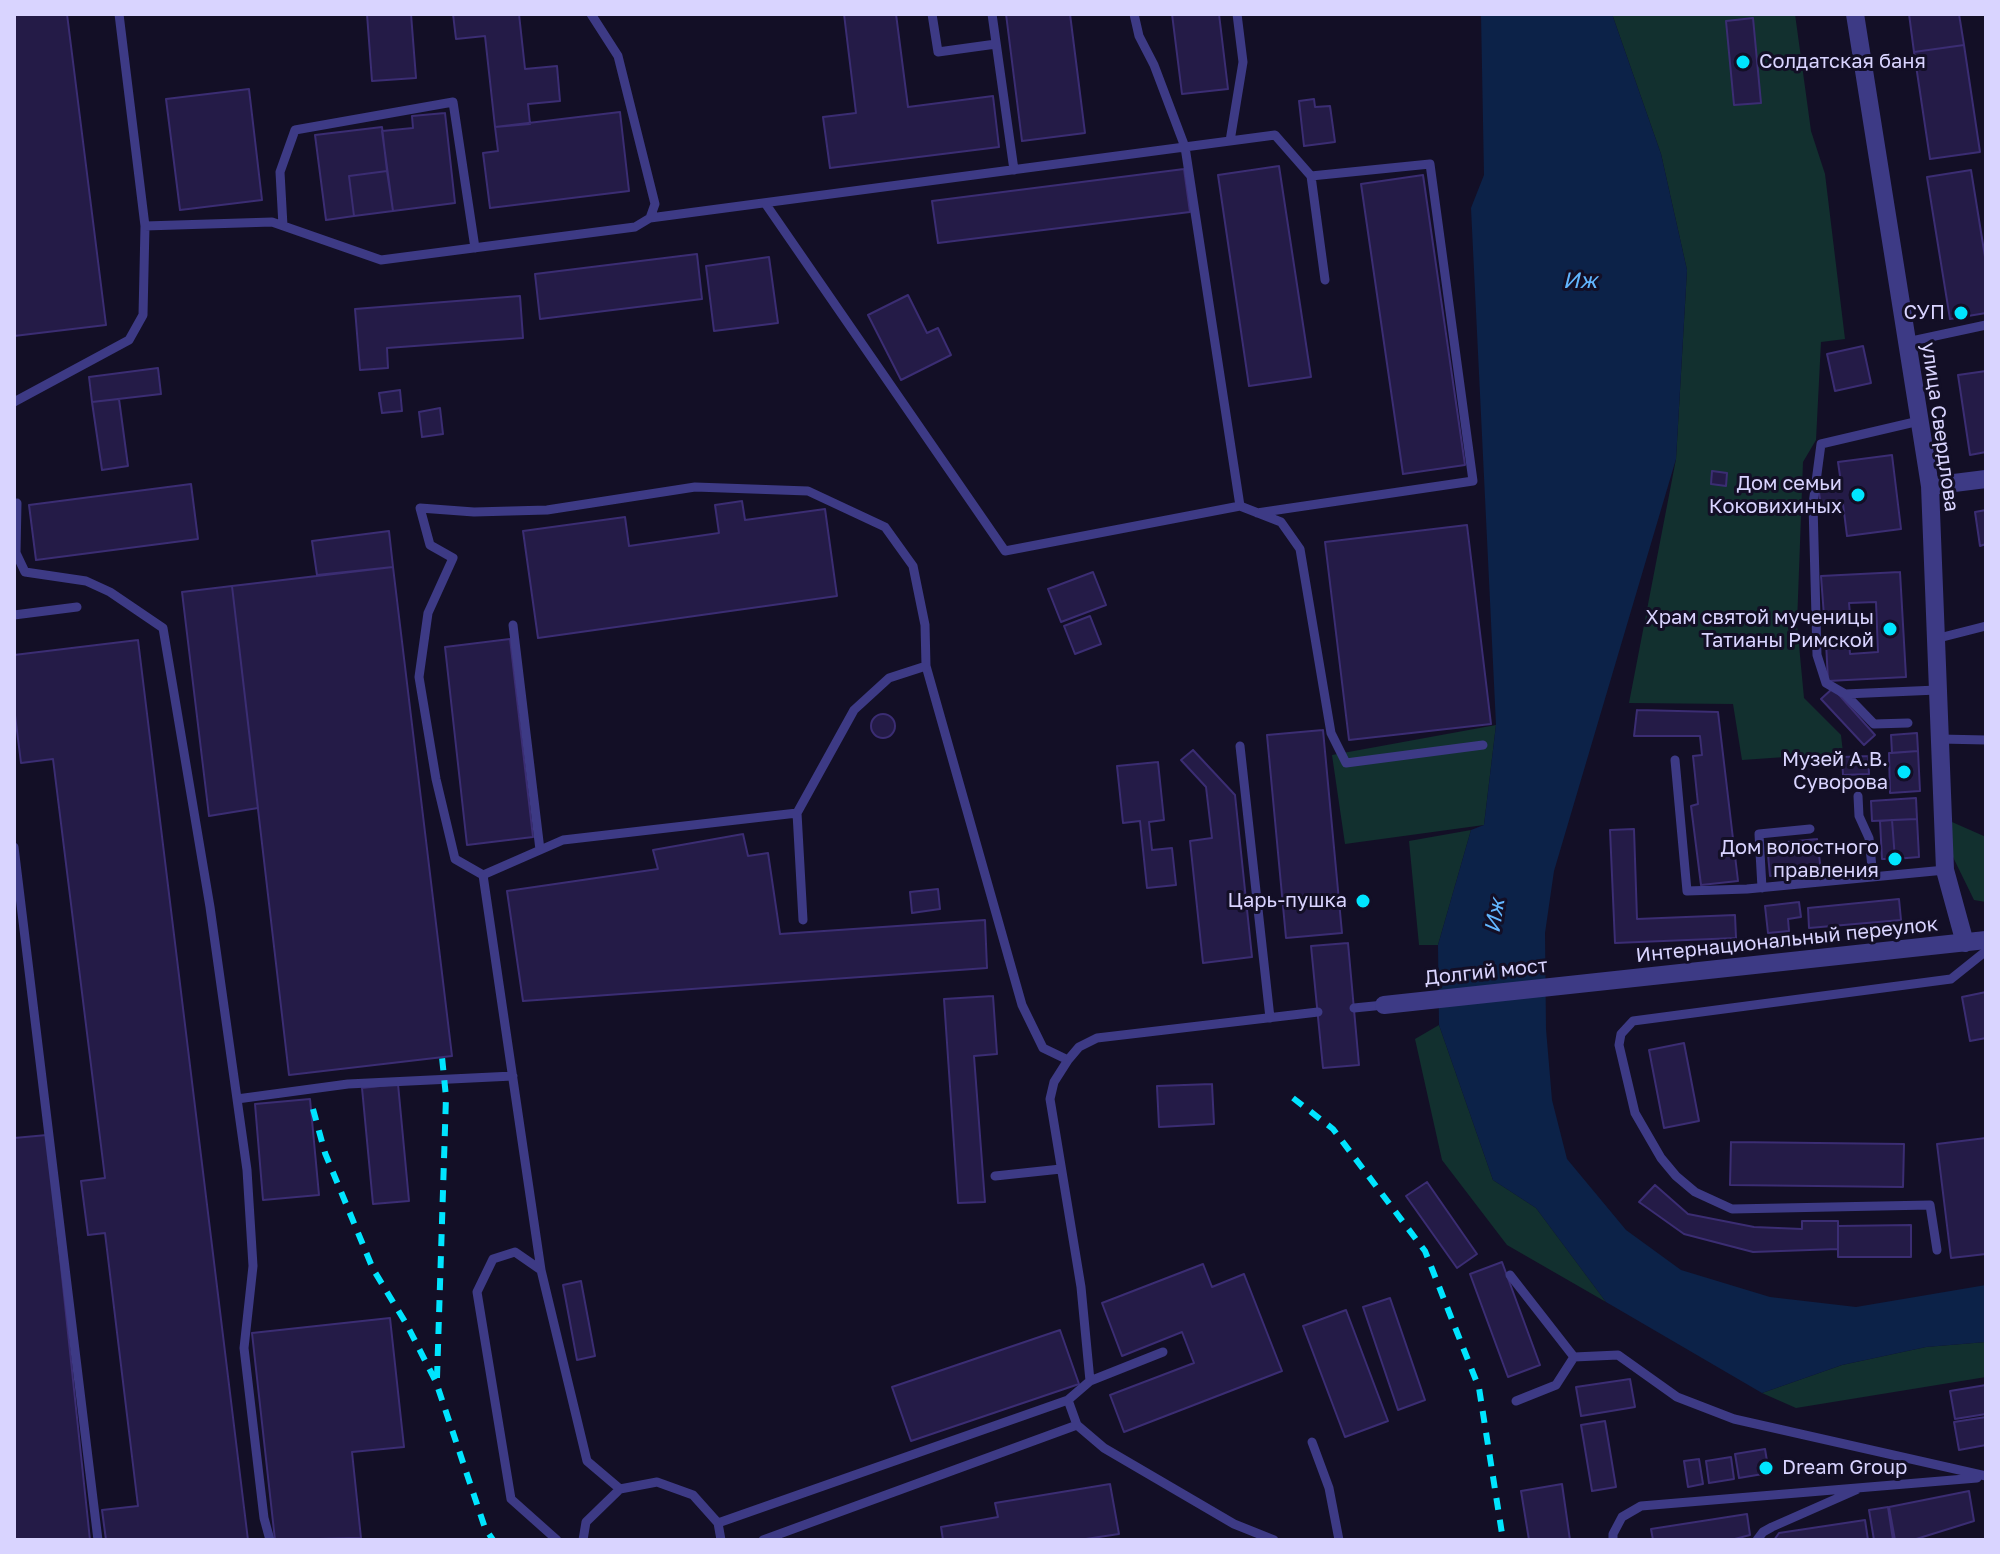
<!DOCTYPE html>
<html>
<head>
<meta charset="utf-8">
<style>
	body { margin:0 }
	#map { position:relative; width:2000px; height:1554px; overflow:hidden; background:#130f26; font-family:"Golos Text",sans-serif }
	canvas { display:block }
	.frame { position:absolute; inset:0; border:16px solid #d9d4ff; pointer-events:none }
</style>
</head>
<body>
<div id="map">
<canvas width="2000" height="1554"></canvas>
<div class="frame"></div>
</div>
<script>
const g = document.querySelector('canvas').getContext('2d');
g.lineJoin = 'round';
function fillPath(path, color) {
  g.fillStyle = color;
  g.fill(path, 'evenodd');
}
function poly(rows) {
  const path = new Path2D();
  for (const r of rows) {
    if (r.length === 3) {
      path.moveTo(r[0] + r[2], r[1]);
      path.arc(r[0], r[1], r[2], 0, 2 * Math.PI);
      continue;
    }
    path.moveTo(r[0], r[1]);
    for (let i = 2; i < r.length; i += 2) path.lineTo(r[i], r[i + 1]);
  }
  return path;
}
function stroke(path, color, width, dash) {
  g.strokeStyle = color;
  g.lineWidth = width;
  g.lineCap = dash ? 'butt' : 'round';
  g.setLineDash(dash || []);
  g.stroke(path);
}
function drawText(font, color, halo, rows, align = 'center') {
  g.font = font + ' "Golos Text",sans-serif';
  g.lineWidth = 6;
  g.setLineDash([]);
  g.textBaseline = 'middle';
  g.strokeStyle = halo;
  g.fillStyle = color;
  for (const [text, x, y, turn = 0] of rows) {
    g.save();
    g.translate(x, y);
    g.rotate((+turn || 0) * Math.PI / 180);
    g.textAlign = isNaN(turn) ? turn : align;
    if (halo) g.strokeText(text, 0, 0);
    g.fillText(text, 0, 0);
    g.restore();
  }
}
const green = poly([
	[1612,14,1795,14,1811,131,1825,174,1845,339,1821,342,1816,440,1803,462,1797,624,1804,698,1841,735,1843,753,1742,760,1733,704,1629,703,1676,459,1687,270,1661,154],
	[1496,725,1484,825,1345,844,1332,755],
	[1952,822,1986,837,1986,902,1974,900,1951,853],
	[1471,830,1438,945,1419,945,1409,841],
	[1439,1025,1493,1180,1536,1208,1606,1302,1507,1245,1442,1160,1415,1039],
	[1986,1342,1986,1377,1796,1408,1762,1393,1842,1365,1926,1347]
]);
const water = poly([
	[1481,14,1612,14,1661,154,1687,270,1676,459,1554,871,1545,933,1546,1029,1552,1100,1567,1159,1626,1230,1681,1270,1770,1297,1856,1307,1986,1285,1986,1342,1926,1347,1842,1365,1762,1393,1606,1302,1536,1208,1493,1180,1439,1025,1438,945,1471,830,1484,825,1496,725,1471,208,1484,175]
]);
const building = poly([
	[14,14,67,14,106,325,14,336,14,14],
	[367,14,411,14,416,78,372,81,367,14],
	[453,14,519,14,525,69,557,66,560,101,528,104,530,124,495,127,485,36,456,39,453,14],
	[844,14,896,14,908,107,993,96,999,147,830,168,823,117,856,113,844,14],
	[1006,14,1070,14,1085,133,1022,141,1006,14],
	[1172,14,1219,14,1228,89,1182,94,1172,14],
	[1909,14,1959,14,1964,45,1914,52,1909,14],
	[1753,18,1761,103,1734,105,1726,21,1753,18],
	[1964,45,1980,152,1930,159,1914,52,1964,45],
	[249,89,262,200,180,210,166,99,249,89],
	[1314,99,1315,107,1330,106,1335,142,1304,146,1299,101,1314,99],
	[620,112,629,191,490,208,483,153,498,151,495,127,620,112],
	[445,113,455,203,393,211,382,131,413,128,412,116,445,113],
	[382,127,387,171,349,176,354,216,326,220,315,135,382,127],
	[1279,166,1311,377,1249,386,1218,175,1279,166],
	[1184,169,1190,212,938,243,932,201,1184,169],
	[1971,170,1986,263,1986,313,1950,319,1927,177,1971,170],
	[387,171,393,211,354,216,349,176,387,171],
	[1423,175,1465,465,1403,474,1361,184,1423,175],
	[697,254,702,299,540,319,535,274,697,254],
	[769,257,778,323,714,331,706,266,769,257],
	[908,295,927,333,938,328,951,355,901,380,868,315,908,295],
	[520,296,523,338,387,348,388,368,360,370,355,309,520,296],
	[1863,346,1871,383,1835,391,1827,354,1863,346],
	[158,368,161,394,92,402,89,377,158,368],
	[1986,371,1986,452,1970,455,1958,375,1986,371],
	[400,390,402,411,382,413,379,393,400,390],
	[119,399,128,466,102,470,92,402,119,399],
	[440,408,443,434,422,437,419,412,440,408],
	[1892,455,1901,529,1847,536,1843,504,1821,507,1818,485,1841,483,1838,462,1892,455],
	[1712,471,1727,473,1726,486,1711,484,1712,471],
	[191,484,198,539,36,560,29,505,191,484],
	[742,501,745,520,825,509,837,596,538,638,523,531,625,517,629,546,719,533,715,505,742,501],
	[1986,510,1986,544,1980,546,1975,512,1986,510],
	[1467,525,1491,724,1349,740,1325,542,1467,525],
	[389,531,393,567,317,575,312,541,389,531],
	[393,567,452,1056,289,1075,232,586,393,567],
	[1093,572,1106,605,1061,622,1048,589,1093,572],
	[1900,572,1906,677,1828,681,1826,642,1849,641,1850,654,1878,652,1876,602,1849,603,1850,614,1824,616,1821,576,1900,572],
	[232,586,258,808,209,816,182,592,232,586],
	[1090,616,1101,644,1075,654,1064,626,1090,616],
	[510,639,533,837,467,845,445,647,510,639],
	[138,640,248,1540,106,1540,102,1510,138,1506,105,1233,88,1235,81,1181,105,1178,53,759,21,763,14,707,14,655,138,640],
	[1833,688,1875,735,1864,745,1821,699,1833,688],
	[1637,710,1718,712,1738,881,1701,885,1691,806,1698,804,1693,756,1702,755,1700,736,1634,736,1637,710],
	[883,726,12],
	[1323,730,1342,933,1286,938,1267,735,1323,730],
	[1917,733,1918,751,1892,753,1891,735,1917,733],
	[1193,750,1235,795,1252,957,1203,963,1190,841,1212,838,1206,787,1181,760,1193,750],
	[1918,751,1920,791,1890,793,1889,753,1918,751],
	[1868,756,1869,774,1843,775,1842,757,1868,756],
	[1158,762,1164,820,1149,822,1152,850,1172,848,1176,885,1147,888,1140,821,1123,823,1117,766,1158,762],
	[1916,798,1917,819,1872,821,1871,801,1916,798],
	[1917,819,1919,857,1895,859,1892,820,1917,819],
	[1892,820,1895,859,1882,859,1880,821,1892,820],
	[1634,829,1637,919,1735,915,1736,938,1615,943,1610,830,1634,829],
	[743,834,748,856,768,853,780,934,985,920,987,968,523,1001,507,891,658,869,653,850,743,834],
	[1817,839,1821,871,1770,876,1767,844,1817,839],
	[938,889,940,909,912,913,910,892,938,889],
	[1899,899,1901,920,1809,928,1808,908,1899,899],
	[1799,902,1801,917,1788,919,1789,931,1768,933,1765,906,1799,902],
	[1348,943,1359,1065,1323,1068,1311,946,1348,943],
	[1986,992,1986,1038,1970,1041,1962,997,1986,992],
	[993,996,997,1054,974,1056,985,1202,958,1203,944,999,993,996],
	[1684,1043,1699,1121,1664,1128,1649,1050,1684,1043],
	[398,1084,409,1201,373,1204,362,1088,398,1084],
	[1212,1084,1214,1124,1159,1127,1157,1086,1212,1084],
	[310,1099,319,1195,263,1200,255,1104,310,1099],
	[47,1135,90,1540,14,1540,14,1138,47,1135],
	[1986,1138,1986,1254,1951,1258,1937,1144,1986,1138],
	[1731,1142,1904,1144,1903,1187,1730,1185,1731,1142],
	[1427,1182,1477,1254,1457,1268,1406,1196,1427,1182],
	[1655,1185,1688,1214,1754,1227,1802,1229,1802,1221,1838,1221,1838,1249,1753,1252,1684,1234,1639,1202,1655,1185],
	[1911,1225,1911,1257,1838,1257,1838,1226,1911,1225],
	[1502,1262,1540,1365,1508,1377,1470,1274,1502,1262],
	[1203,1264,1212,1287,1244,1274,1282,1371,1124,1432,1110,1395,1194,1363,1182,1332,1122,1356,1102,1303,1203,1264],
	[581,1281,595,1356,577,1360,563,1285,581,1281],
	[1390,1298,1425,1400,1398,1410,1363,1307,1390,1298],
	[1346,1310,1388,1421,1345,1437,1303,1326,1346,1310],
	[390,1318,404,1447,352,1452,361,1538,275,1540,252,1333,390,1318],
	[1060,1330,1079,1384,911,1441,892,1387,1060,1330],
	[1630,1379,1635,1407,1581,1416,1576,1387,1630,1379],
	[1986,1385,1986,1414,1955,1419,1950,1391,1986,1385],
	[1986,1417,1986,1445,1959,1450,1954,1422,1986,1417],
	[1605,1421,1616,1487,1592,1491,1581,1425,1605,1421],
	[1765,1449,1769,1473,1739,1478,1735,1454,1765,1449],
	[1731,1457,1734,1479,1709,1483,1706,1461,1731,1457],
	[1699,1459,1703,1484,1688,1487,1684,1461,1699,1459],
	[1110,1484,1119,1534,1079,1540,943,1540,941,1527,998,1517,995,1503,1110,1484],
	[1562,1484,1570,1540,1529,1540,1521,1491,1562,1484],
	[1969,1491,1974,1521,1913,1540,1895,1540,1889,1507,1969,1491],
	[1888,1507,1893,1540,1874,1540,1869,1510,1888,1507],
	[1747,1514,1750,1535,1731,1540,1653,1540,1651,1529,1747,1514],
	[1865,1520,1868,1540,1774,1540,1779,1533,1865,1520]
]);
const service = poly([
	[932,14,938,52,996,44],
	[992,14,1014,170],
	[1230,141,1243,62,1237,14],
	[765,203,1005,551,1240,506,1185,147,1154,65,1139,36,1134,14],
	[650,218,1275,135,1311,176,1325,280],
	[145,226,272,222,381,260,635,227,650,218,655,204,618,56,591,14],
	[283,226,280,172,295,130,453,102,475,248],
	[1907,342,1986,325],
	[14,402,129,340,143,315,145,226,119,14],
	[1919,421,1821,444,1813,504,1817,655,1826,683,1845,694,1937,690],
	[17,503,16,553,25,572,86,581,110,592,163,628,210,907,247,1170,253,1266,244,1348,264,1518,270,1540],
	[1240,506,1281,522,1300,549,1331,733,1346,763,1483,745],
	[1257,513,1473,481,1430,164,1311,176],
	[14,615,77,607],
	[513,625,540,850],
	[1935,639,1986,626],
	[1845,694,1874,724,1908,723],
	[1940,739,1986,740],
	[1240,746,1270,1018],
	[1675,760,1687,891,1747,889,1945,870],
	[1858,796,1859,816,1869,838,1873,877],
	[797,813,803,920],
	[14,847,98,1540],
	[483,875,455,859,436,779,419,677,428,613,453,558,430,545,420,508,474,512,547,510,695,487,808,491,885,527,913,566,925,625,926,666],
	[1762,888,1759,834,1810,829],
	[1354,1008,1384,1005],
	[237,1099,348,1084,513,1076],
	[995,1176,1061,1169],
	[1937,1250,1930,1205,1732,1209,1695,1192,1676,1176,1661,1158,1635,1113,1619,1045,1621,1034,1633,1021,1951,979,1986,951],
	[541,1270,483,875,563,840,797,813,854,710,889,678,926,666,1022,1005,1043,1048,1068,1060],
	[1510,1275,1574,1357,1618,1355,1677,1397,1734,1419,1986,1476],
	[1090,1381,1163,1352],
	[1516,1401,1556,1385,1574,1357],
	[1312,1442,1329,1488,1339,1540],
	[718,1523,1068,1400],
	[557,1540,511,1499,477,1292,493,1259,515,1252,541,1270,587,1461,620,1489],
	[583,1540,586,1522,620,1489,657,1482,693,1495,718,1523,721,1540],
	[763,1540,1077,1425],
	[1274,1540,1234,1524,1104,1448,1077,1425,1068,1400,1090,1381,1081,1287,1050,1099,1054,1082,1068,1060,1079,1047,1097,1038,1318,1012],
	[1613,1540,1613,1534,1622,1517,1641,1506,1977,1478],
	[1757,1540,1763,1532,1772,1527,1856,1490]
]);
const minor = poly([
	[1855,14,1930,486,1945,870,1965,943],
	[1930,486,1986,479],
	[1384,1005,1986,940]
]);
const rail = poly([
	[1293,1098,1333,1129,1425,1251,1479,1388,1503,1540],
	[313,1109,325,1153,373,1269,407,1325,436,1382,485,1528,493,1540],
	[437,1378,446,1097,442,1057]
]);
const markers = [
	[1743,62,8,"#00e5ff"],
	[1961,313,8,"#00e5ff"],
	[1858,495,8,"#00e5ff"],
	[1890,629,8,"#00e5ff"],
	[1904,772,8,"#00e5ff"],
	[1895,859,8,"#00e5ff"],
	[1363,901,8,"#00e5ff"],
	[1766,1468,8,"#00e5ff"]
];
const poiNames = [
	["Солдатская баня",1759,62,"left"],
	["СУП",1945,313],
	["Дом семьи",1842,484],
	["Коковихиных",1842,507],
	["Храм святой мученицы",1874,618],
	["Татианы Римской",1874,641],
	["Музей А.В.",1888,760],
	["Суворова",1888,783],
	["Дом волостного",1879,848],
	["правления",1879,871],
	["Царь-пушка",1347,901],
	["Dream Group",1782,1468,"left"]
];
const streetNames = [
	["улица Свердлова",1940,427,82],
	["Интернациональный переулок",1787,940,-6],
	["Долгий мост",1486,972,-6]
];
const waterNames = [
	["Иж",1580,281],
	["Иж",1495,916,-81]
];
fillPath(green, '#12302f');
fillPath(water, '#0c2248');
fillPath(building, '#241b47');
stroke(building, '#3b2d73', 2);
stroke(service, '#3d3a85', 9);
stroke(minor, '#3d3a85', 18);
stroke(rail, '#00e5ff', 6, [12, 10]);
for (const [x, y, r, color] of markers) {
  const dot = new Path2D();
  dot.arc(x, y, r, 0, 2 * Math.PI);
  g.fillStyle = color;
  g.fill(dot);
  stroke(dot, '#130f26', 3);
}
drawText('20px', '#d9d4ff', '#130f26', poiNames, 'right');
drawText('20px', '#d9d4ff', '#130f26', streetNames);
drawText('italic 22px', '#62b6ff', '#130f26', waterNames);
</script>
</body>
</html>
